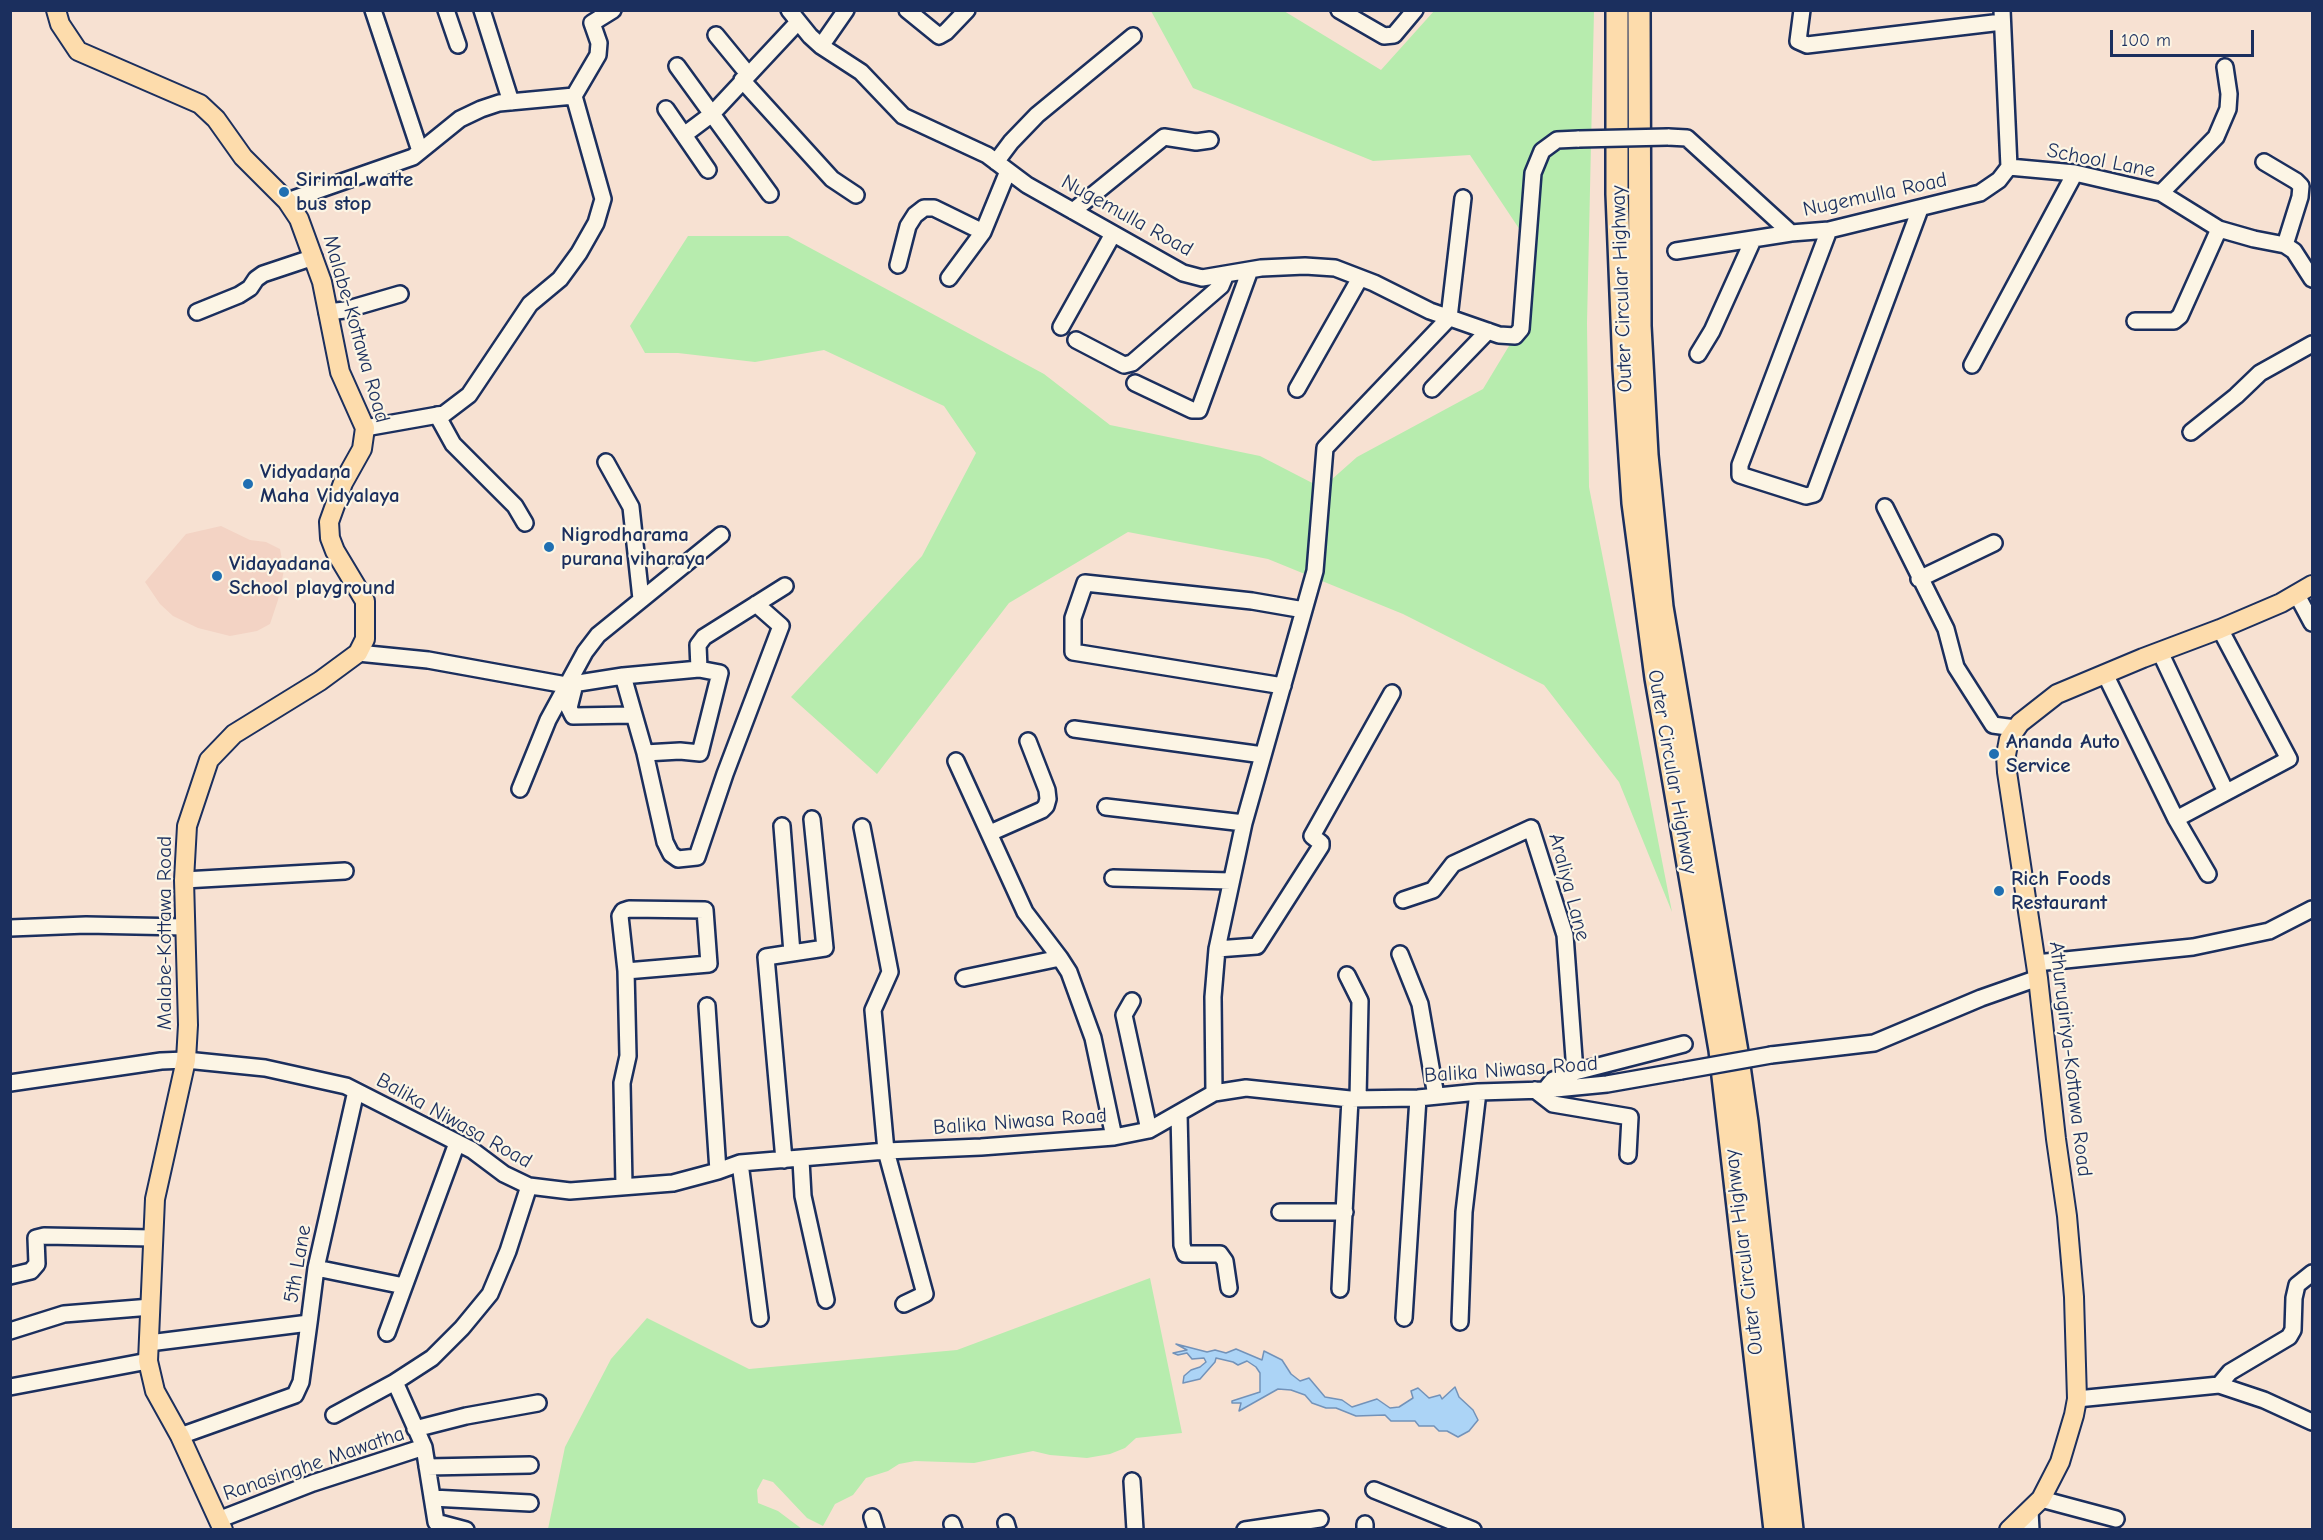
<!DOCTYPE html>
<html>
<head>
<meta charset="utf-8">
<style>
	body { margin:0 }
	#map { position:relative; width:2323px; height:1540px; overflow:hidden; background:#f7e1d2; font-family:"Comic Neue",sans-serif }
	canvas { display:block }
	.frame { position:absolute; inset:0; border:12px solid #1b2f5e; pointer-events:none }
	.scale { position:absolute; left:2110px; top:30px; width:144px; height:27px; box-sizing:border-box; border:3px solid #1b2f5e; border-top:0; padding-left:8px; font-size:18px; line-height:21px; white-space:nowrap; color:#1b2f5e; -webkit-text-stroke:4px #fcf5e5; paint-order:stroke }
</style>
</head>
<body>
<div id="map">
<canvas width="2323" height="1540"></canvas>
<div class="frame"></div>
<div class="scale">100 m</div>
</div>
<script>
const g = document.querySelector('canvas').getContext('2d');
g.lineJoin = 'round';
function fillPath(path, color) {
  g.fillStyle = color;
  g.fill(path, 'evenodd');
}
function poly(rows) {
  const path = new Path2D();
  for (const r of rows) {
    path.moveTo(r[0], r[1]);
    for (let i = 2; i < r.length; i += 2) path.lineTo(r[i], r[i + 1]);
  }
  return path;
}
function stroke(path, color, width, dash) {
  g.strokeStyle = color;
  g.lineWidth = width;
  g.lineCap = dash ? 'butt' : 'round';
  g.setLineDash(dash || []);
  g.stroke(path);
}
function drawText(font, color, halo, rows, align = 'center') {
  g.font = font + ' "Comic Neue",sans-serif';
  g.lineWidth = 4.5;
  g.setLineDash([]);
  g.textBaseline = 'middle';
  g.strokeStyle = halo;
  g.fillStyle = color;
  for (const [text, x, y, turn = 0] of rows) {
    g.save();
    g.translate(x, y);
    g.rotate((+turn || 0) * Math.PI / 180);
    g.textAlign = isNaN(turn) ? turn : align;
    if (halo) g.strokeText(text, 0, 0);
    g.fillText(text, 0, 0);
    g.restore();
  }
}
const built = poly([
	[221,526,250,540,266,542,280,549,284,570,278,600,270,624,257,631,230,636,198,628,173,616,160,604,145,582,186,534]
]);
const green = poly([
	[1151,11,1284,11,1381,70,1434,11,1594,11,1587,323,1589,487,1672,912,1619,782,1544,685,1403,614,1268,559,1128,532,1009,603,877,774,791,697,922,556,976,453,944,406,824,350,755,362,678,353,645,353,630,326,688,236,788,236,1044,374,1110,425,1260,456,1322,488,1357,457,1483,389,1515,336,1530,245,1470,155,1373,161,1193,88],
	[1150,1278,1182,1433,1136,1438,1125,1448,1110,1454,1087,1458,1050,1455,1033,1451,974,1463,915,1461,899,1464,888,1471,866,1478,853,1495,835,1504,823,1526,807,1518,773,1482,763,1479,757,1490,758,1503,778,1511,802,1529,548,1529,565,1447,611,1359,647,1318,749,1369,957,1350]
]);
const water = poly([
	[1176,1344,1207,1352,1215,1350,1226,1353,1236,1349,1262,1360,1264,1351,1282,1360,1291,1374,1300,1381,1309,1378,1325,1397,1342,1400,1352,1407,1377,1399,1390,1408,1399,1407,1413,1398,1411,1391,1418,1388,1429,1398,1440,1395,1442,1399,1455,1387,1459,1397,1473,1410,1478,1420,1469,1431,1458,1437,1447,1431,1439,1431,1434,1426,1419,1426,1415,1421,1391,1421,1385,1415,1356,1416,1336,1408,1326,1408,1312,1403,1305,1395,1291,1390,1278,1389,1239,1411,1241,1403,1232,1403,1232,1401,1260,1392,1260,1373,1256,1367,1247,1361,1238,1365,1233,1362,1216,1358,1215,1362,1200,1379,1183,1383,1184,1376,1191,1370,1200,1367,1206,1362,1204,1358,1192,1359,1187,1353,1178,1355,1173,1353,1187,1350,1176,1344]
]);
const minor = poly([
	[373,10,420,151],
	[446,10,458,45],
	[482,10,511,102],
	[789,10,810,36,821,46,861,72,903,116,987,155,1027,185,1183,273,1202,278,1261,268,1305,266,1335,268,1374,283,1430,311,1499,335,1515,336,1521,329,1533,173,1542,151,1557,140,1579,139],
	[907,10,939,36,946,32,967,10],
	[1339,10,1384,36,1394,35,1415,10],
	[1802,10,1798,41,1807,45,2002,22],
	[2002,10,2009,167],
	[716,35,748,74],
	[821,46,846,10],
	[677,66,770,194],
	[742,80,832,179,856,195],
	[666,109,708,170],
	[684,135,712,114,798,22],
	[1668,137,1687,138,1791,233,1829,230,1980,193,1999,180,2009,167],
	[996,162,1011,142,1037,115,1133,36],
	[2264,162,2296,181,2301,186,2300,197,2285,245],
	[2009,167,2075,173,2161,193,2219,229,2254,239,2285,245,2294,251,2312,279],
	[2161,193,2216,137,2228,109,2229,94,2225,67],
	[287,201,413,157,460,119,481,109,499,103,574,96],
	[1073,211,1164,137,1196,142,1210,140],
	[1829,230,1740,465,1740,475,1806,496,1814,494,1920,209],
	[1676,251,1791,233],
	[898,265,908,226,915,215,924,208,934,208,983,232],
	[949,278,983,232,1008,171],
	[197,312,239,295,250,288,256,279,263,274,314,257],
	[327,312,345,310,400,294],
	[2135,321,2174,321,2180,316,2219,229],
	[1061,327,1113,234],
	[1076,340,1124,365,1132,363,1221,286,1226,274],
	[1698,354,1712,331,1753,240],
	[1972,365,2075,173],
	[1135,383,1192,410,1199,410,1250,270],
	[1297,389,1360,278],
	[1432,389,1488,331],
	[437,415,453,444,515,506,525,523],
	[365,428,444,414,469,395,530,304,560,279,579,253,596,223,603,199,574,96,598,55,599,43,592,23,613,10],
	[2191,432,2236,396,2260,373,2312,344],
	[606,462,631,507,641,599],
	[1885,507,1946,629,1956,667,1993,725,2015,728],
	[1919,579,1994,543],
	[2297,595,2312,623],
	[2160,652,2226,792],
	[358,653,428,660,566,685,623,676,699,669,720,673,700,753,680,751,645,753,623,676],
	[699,669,698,645,704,637,785,586],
	[2105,674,2176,819,2208,874],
	[575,684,569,708,573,716,633,715],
	[1283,686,1073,652,1073,618,1085,583,1252,601,1304,610],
	[1074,729,1263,755],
	[645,753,665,842,671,854,678,859,697,857,725,774,781,626,756,604],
	[956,761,1025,912,1060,958],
	[520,789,548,720,585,652,598,635,721,535],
	[1106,807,1244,823],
	[2176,819,2289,759,2220,629],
	[782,826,792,953],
	[862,827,890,972,873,1010,886,1151,925,1294,904,1304],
	[990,833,1042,810,1046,806,1048,799,1047,790,1028,741],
	[1113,878,1231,881],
	[184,880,345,871],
	[1403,900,1433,890,1453,864,1531,828,1565,935,1575,1072],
	[10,928,86,925,185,927],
	[1217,949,1257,946,1321,846,1321,843,1312,836,1392,693],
	[1400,954,1420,1004,1436,1096],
	[2036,963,2193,947,2269,931,2312,909],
	[1347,975,1360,1001,1358,1099],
	[964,978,1060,958,1069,972,1093,1038,1114,1137],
	[1132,1001,1124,1015,1149,1130],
	[707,1006,718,1171],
	[1771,1055,1874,1043,1981,998,2038,978],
	[10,1083,161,1061,186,1060,265,1068,346,1086,472,1150,504,1174,529,1186,570,1191,673,1183,718,1171,740,1163,886,1151,981,1147,1114,1137,1149,1130,1214,1093,1246,1088,1350,1099,1418,1098,1478,1092,1545,1090,1607,1084,1681,1071],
	[1535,1090,1553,1104,1630,1117,1628,1155],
	[1545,1090,1553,1080,1575,1072,1684,1044],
	[1214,1093,1213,997,1217,949,1244,823,1315,571,1325,448,1449,318,1463,198],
	[1179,1113,1182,1245,1185,1254,1220,1254,1225,1261,1229,1288],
	[784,1160,766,957,825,948,812,819],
	[801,1160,803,1196,826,1300],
	[740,1163,760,1318],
	[624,1186,622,1083,628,1056,626,971,620,916,623,911,629,909,705,910,709,964,626,971],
	[1280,1212,1345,1212],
	[316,1268,404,1286],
	[10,1276,31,1271,37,1264,36,1238,44,1236,153,1238],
	[1340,1289,1350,1099],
	[1404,1318,1418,1098],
	[1460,1322,1464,1212,1478,1092],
	[10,1331,64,1314,151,1307],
	[387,1333,457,1143],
	[149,1343,309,1323,316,1268,356,1091],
	[2219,1385,2230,1372,2289,1337,2293,1330,2294,1298,2297,1285,2312,1273],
	[10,1387,148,1361],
	[2077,1399,2219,1385,2264,1400,2312,1422],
	[334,1415,395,1382],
	[415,1429,466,1416,538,1403],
	[180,1436,295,1395,301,1382,309,1323],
	[427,1467,530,1465],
	[1132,1481,1135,1530],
	[1374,1490,1473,1530],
	[432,1498,530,1503],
	[2041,1499,2116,1519],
	[2030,1511,2031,1530],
	[872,1517,876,1530],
	[218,1520,313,1483,424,1447],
	[1006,1523,1008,1530],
	[952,1524,954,1530],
	[466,1530,436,1522,424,1447,395,1382,432,1358,462,1328,490,1294,508,1251,529,1186],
	[1245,1530,1320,1519],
	[1365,1530,1365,1524]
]);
const major = poly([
	[56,10,60,24,78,51,200,104,216,119,243,157,287,201,299,219,322,282,340,372,365,428,362,449,343,483,329,522,330,538,335,551,365,601,365,639,358,653,320,681,234,734,209,760,187,826,184,880,188,1025,186,1060,155,1199,148,1361,155,1391,180,1436,223,1530],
	[2009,1530,2041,1499,2060,1462,2074,1415,2077,1399,2074,1297,2067,1216,2056,1139,2038,978,2007,772,2006,755,2009,739,2020,723,2057,694,2143,658,2220,629,2281,603,2312,585]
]);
const highway = poly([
	[1617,10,1617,194,1624,368,1633,503,1656,678,1720,1050,1775,1530],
	[1639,10,1640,326,1647,455,1662,607,1737,1052,1747,1122,1792,1530]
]);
const minorBridge = poly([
	[1579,139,1668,137],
	[1681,1071,1771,1055]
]);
const markers = [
	[284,192,6,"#1f6fb2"],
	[248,484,6,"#1f6fb2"],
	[549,547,6,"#1f6fb2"],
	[217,576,6,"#1f6fb2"],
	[1994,754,6,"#1f6fb2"],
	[1999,891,6,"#1f6fb2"]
];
const streetNames = [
	["School Lane",2101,161,11],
	["Nugemulla Road",1875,195,-12],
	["Nugemulla Road",1127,216,29],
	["Outer Circular Highway",1622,289,-92],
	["Malabe-Kottawa Road",356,329,74],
	["Outer Circular Highway",1672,772,80],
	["Araliya Lane",1569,887,75],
	["Malabe-Kottawa Road",165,933,-90],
	["Athurugiriya-Kottawa Road",2070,1059,83],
	["Balika Niwasa Road",1511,1070,-4],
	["Balika Niwasa Road",454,1121,29],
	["Balika Niwasa Road",1020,1122,-4],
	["Outer Circular Highway",1744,1252,-97],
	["5th Lane",298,1264,-80],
	["Ranasinghe Mawatha",314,1464,-19]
];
const poiNames = [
	["Sirimal watte",296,180],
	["bus stop",296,204],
	["Vidyadana",260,472],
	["Maha Vidyalaya",260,496],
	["Nigrodharama",561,535],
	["purana viharaya",561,559],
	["Vidayadana",229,564],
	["School playground",229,588],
	["Ananda Auto",2006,742],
	["Service",2006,766],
	["Rich Foods",2011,879],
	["Restaurant",2011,903]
];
fillPath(built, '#f3d3c4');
fillPath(green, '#b7ecae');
fillPath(water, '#acd4f6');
stroke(water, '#7292b9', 1.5);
stroke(minor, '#1b2f5e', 20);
stroke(major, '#1b2f5e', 22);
stroke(highway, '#1b2f5e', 26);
stroke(minor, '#fcf5e5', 15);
stroke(major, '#fddcac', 18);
stroke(highway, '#fddcac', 21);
stroke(minorBridge, '#1b2f5e', 20, []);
stroke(minorBridge, '#fcf5e5', 15);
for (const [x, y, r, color] of markers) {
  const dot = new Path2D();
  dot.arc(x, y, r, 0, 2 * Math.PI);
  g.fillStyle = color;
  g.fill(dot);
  stroke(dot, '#fcf5e5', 2);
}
drawText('21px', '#1b2f5e', '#fcf5e5', streetNames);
drawText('bold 21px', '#1b2f5e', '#fcf5e5', poiNames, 'left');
</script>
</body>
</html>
